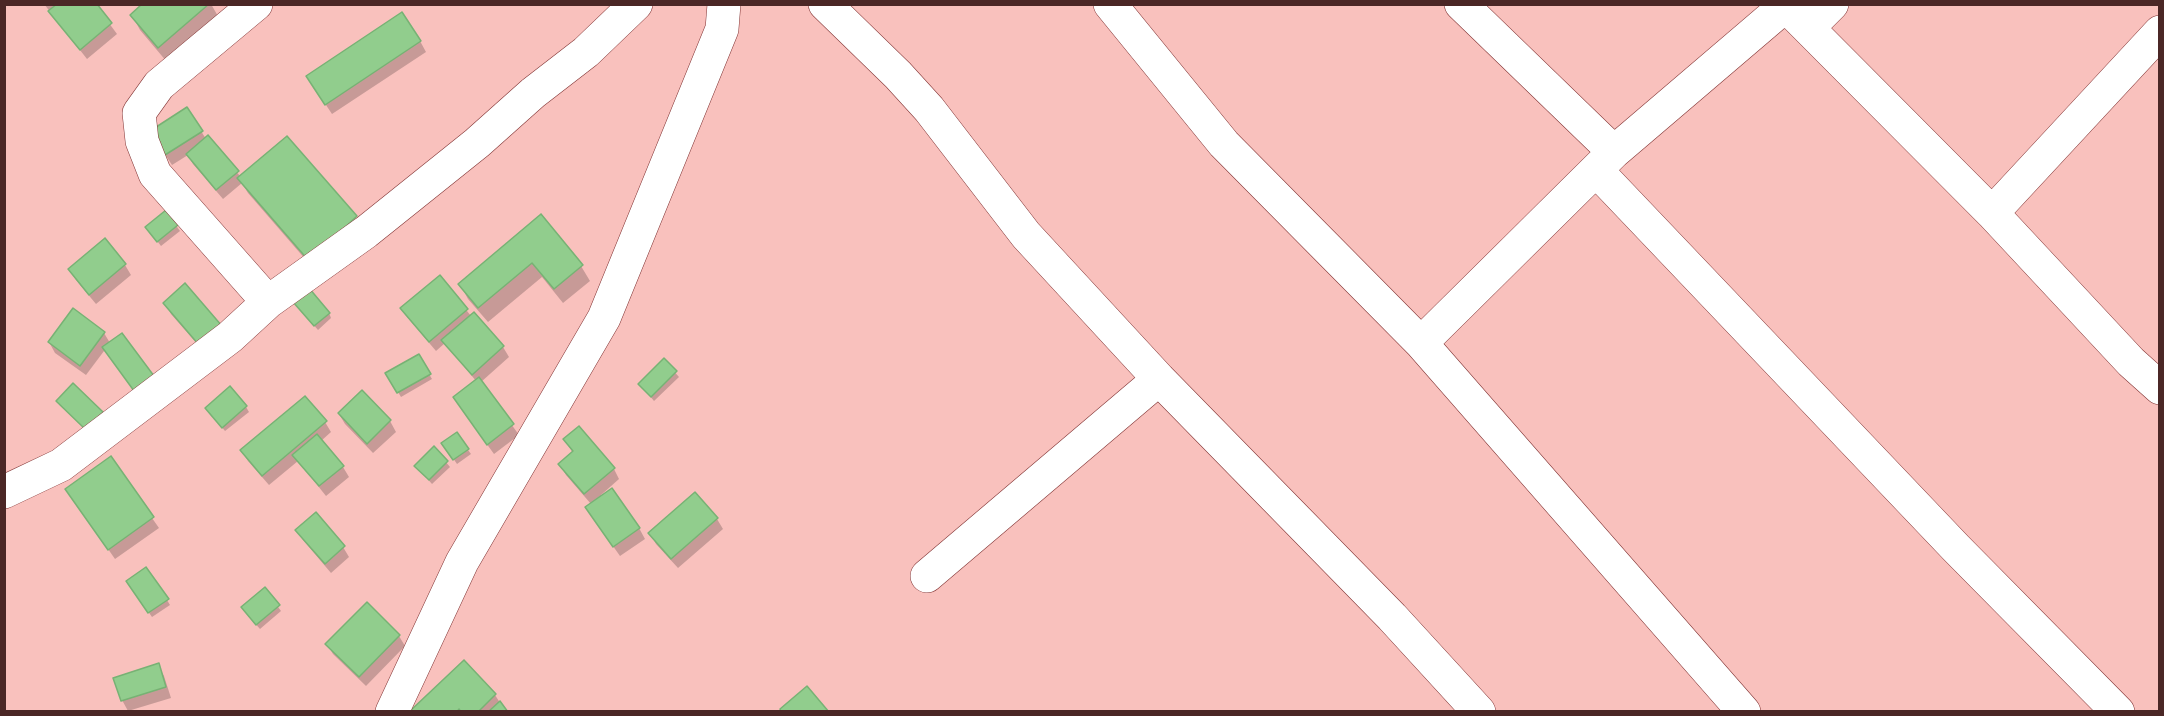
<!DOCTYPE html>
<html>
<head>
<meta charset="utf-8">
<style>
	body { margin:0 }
	#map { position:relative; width:2164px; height:716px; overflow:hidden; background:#f9c1bd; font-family:"Space Grotesk",sans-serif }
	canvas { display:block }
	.frame { position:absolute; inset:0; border:6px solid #4b2726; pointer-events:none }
</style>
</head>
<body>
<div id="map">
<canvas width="2164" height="716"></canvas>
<div class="frame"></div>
</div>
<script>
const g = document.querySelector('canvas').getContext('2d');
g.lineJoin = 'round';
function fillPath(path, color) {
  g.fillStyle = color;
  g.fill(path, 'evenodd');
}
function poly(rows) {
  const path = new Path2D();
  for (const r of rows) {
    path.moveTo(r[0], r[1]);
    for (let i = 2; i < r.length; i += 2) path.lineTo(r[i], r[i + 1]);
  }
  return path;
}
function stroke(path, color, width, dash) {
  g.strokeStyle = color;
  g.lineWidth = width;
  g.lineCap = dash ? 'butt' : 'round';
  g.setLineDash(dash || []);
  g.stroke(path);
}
const shadow = poly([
	[44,4,95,4,117,34,87,59],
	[144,4,211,4,219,18,167,62,140,30,132,15],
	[420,41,426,52,332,114,314,87],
	[187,109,206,139,241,177,355,217,364,232,319,275,248,193,242,183,223,199,193,164,188,155,172,165,157,142],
	[166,212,180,231,161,246,150,232],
	[541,217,581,266,590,281,563,303,542,277,488,322,468,299,460,284],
	[125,265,131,275,96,304,76,280,70,270],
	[440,277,471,316,503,347,509,357,481,382,519,435,494,454,460,407,476,381,445,343,436,351,408,318,402,308],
	[165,303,227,337,206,354,171,314],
	[298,307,329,313,331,318,318,330],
	[104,333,110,343,86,375,55,353,49,342],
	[418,356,432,379,401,397,387,374],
	[664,360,679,377,654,401,640,384],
	[362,392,390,421,396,432,373,453,345,424,339,414],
	[246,407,249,412,225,431,210,413],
	[325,422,331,432,321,441,343,467,349,477,326,496,298,461,269,485,248,461,242,451],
	[564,439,614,469,619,479,601,495,639,528,645,539,620,556,593,518,591,504,566,475,560,464,573,453],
	[434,448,450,467,432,484,416,466],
	[446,448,468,450,471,454,457,464],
	[110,458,159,528,115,559,67,490],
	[717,519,723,529,678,568,656,544,650,533],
	[297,530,343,547,349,557,331,573,303,540],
	[130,586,167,600,170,605,152,617],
	[265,589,281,611,260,629,245,612],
	[399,636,405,646,366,686,333,654,327,644],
	[464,662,495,695,506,712,412,712],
	[158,665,164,676,171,698,128,711,122,700]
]);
const building = poly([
	[57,4,97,4,112,23,80,50,48,11,57,4],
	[142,4,209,4,158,48,130,15,142,4],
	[402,12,421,41,325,105,306,76,402,12],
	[187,107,203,131,165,155,150,131,187,107],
	[208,135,239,171,216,190,186,154,208,135],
	[287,136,357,216,309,261,237,178,287,136],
	[166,210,178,225,157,242,145,227,166,210],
	[541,214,583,265,554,289,532,263,478,308,458,284,541,214],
	[105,238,126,264,89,295,68,269,105,238],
	[440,275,468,309,429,342,400,308,440,275],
	[185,283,222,326,199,345,163,303,185,283],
	[309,288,330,313,314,326,293,302,309,288],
	[73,308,105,332,80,366,48,342,73,308],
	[474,312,504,346,472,375,441,340,474,312],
	[122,333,157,380,137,395,102,347,122,333],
	[419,354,431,374,397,393,385,373,419,354],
	[664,358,677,371,651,397,638,384,664,358],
	[479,377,514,424,487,445,453,397,479,377],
	[73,383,103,412,86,430,56,401,73,383],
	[230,386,247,406,222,428,205,408,230,386],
	[362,390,391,420,367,444,338,413,362,390],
	[305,396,327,421,262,476,240,450,305,396],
	[579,426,615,468,584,494,558,464,573,451,563,439,579,426],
	[457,432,469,449,453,460,441,443,457,432],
	[317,434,344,466,319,486,292,455,317,434],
	[434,446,448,461,429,480,414,466,434,446],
	[111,456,154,517,108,550,65,489,111,456],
	[612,488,640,528,613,547,585,507,612,488],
	[695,492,718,518,671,559,648,533,695,492],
	[316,512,345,546,325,564,295,530,316,512],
	[146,567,169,599,148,613,126,581,146,567],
	[265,587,280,605,256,625,241,607,265,587],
	[367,602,400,635,359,677,325,644,367,602],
	[464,660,496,694,478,712,461,712,459,709,457,712,410,711,464,660],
	[159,663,166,687,121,701,113,678,159,663],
	[807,686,829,712,781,712,780,709,807,686],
	[500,701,508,712,488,712,500,701]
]);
const minor = poly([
	[256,4,159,85,139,113,142,141,155,174,268,302],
	[825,4,898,75,929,109,1026,235,1159,379,1392,617,1479,712],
	[1110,4,1224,144,1421,343,1744,712],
	[1461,4,1614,152],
	[1784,4,1992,213,2131,362,2160,388],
	[1808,28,1832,4],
	[1596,170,1956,548,2118,712],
	[1992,213,2160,32],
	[1421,343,1614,152,1785,6],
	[4,492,61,465,230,337,268,302,366,232,477,143,533,93,586,52,636,4],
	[927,576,1159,379],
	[392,712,462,562,604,318,722,29,724,4]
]);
fillPath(shadow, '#0003');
fillPath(building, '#91cd8d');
stroke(building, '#77b274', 1.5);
stroke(minor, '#823434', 34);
stroke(minor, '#fff', 33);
</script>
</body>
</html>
